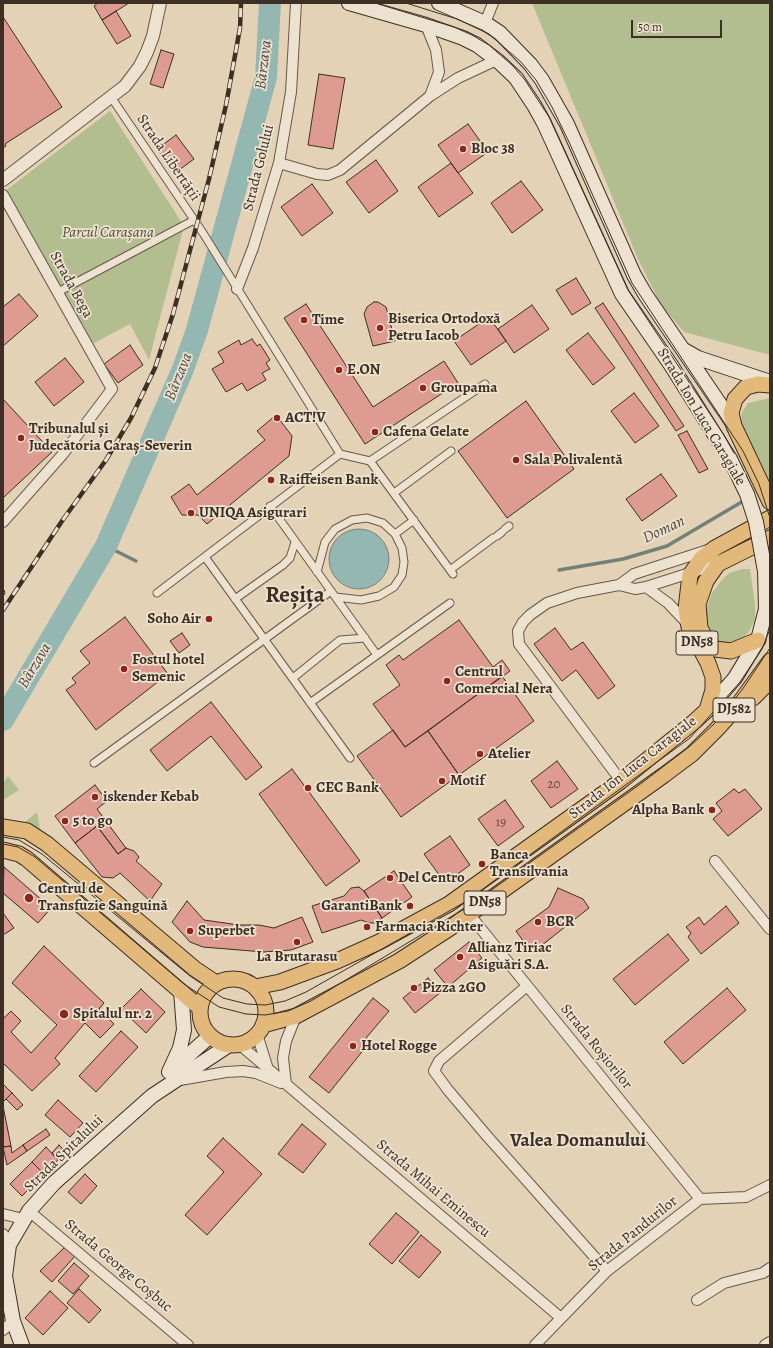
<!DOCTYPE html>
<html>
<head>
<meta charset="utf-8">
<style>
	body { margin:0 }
	#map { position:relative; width:773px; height:1348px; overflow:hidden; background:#e4d2b6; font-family:Alegreya,serif }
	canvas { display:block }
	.frame { position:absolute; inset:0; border:4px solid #3d2f23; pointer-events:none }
	.scale { position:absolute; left:631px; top:20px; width:91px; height:18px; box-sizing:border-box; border:2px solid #3d2f23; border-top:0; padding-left:5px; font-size:12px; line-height:14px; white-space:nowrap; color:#3d2f23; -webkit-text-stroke:3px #ede2d0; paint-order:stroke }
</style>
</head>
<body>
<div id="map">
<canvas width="773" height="1348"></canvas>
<div class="frame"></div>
<div class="scale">50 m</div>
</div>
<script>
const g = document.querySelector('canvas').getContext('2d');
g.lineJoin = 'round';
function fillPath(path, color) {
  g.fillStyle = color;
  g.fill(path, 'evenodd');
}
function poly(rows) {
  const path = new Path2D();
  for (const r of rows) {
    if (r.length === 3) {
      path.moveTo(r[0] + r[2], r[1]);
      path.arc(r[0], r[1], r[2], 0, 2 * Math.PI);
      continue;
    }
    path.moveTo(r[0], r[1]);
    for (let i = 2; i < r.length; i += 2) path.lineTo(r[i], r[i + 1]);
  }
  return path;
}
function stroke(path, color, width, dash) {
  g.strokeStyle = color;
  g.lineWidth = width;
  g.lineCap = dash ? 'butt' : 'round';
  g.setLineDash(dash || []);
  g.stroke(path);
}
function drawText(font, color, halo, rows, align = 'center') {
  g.font = font + ' Alegreya,serif';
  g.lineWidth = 3.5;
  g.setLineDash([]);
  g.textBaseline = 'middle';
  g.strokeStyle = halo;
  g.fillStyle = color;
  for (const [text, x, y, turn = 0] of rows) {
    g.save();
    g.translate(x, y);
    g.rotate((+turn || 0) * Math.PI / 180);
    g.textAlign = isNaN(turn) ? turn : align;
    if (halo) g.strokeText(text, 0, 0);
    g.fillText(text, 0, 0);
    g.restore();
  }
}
const green = poly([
	[532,3,770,3,770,355,684,332,661,305,638,259],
	[110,111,184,226,149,360,130,324,92,344,5,191],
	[770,398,770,482,741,425,742,412,748,403],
	[743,569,750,569,755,604,755,620,748,633,737,642,726,646,716,641,711,631,707,621,707,606,712,593,721,581,729,573],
	[8,776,19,790,3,800,3,783],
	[37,812,40,829,25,822]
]);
const water = poly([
	[359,559,30]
]);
const stream = poly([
	[106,546,136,561],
	[559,570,623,559,667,546,745,500]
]);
const river = poly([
	[3,720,106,546,183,369,197,330,266,77,270,3]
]);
const building = poly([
	[98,3,129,3,102,20,94,6,98,3],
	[116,11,131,36,117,44,102,20,116,11],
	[3,17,62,107,5,144,6,146,3,148,3,17],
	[161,50,174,54,163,88,150,84,161,50],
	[319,74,345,78,333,149,308,145,319,74],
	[468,124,488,152,458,173,438,145,468,124],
	[176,135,194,159,175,173,157,149,176,135],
	[376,160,398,191,369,213,346,182,376,160],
	[451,163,473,193,439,217,418,187,451,163],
	[521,181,543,210,512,233,491,203,521,181],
	[312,184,333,213,302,236,281,207,312,184],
	[576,278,591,303,572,315,556,290,576,278],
	[19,294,38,316,3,346,3,307,19,294],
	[374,302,378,302,386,307,395,341,373,346,364,314,367,307,374,302],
	[603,303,684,426,676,431,595,308,603,303],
	[306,304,373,407,444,361,458,383,365,444,284,318,306,304],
	[532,305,549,329,514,353,498,329,532,305],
	[489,317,506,341,471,365,454,341,489,317],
	[588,333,615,368,593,385,566,350,588,333],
	[252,339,257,346,260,344,270,360,266,363,270,369,262,373,266,380,247,391,242,383,226,392,212,369,224,362,218,352,239,340,241,345,252,339],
	[130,345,143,365,118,383,104,364,130,345],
	[65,358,84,382,54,406,35,382,65,358],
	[634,393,659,426,635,443,611,411,634,393],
	[3,399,52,452,3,498,3,399],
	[526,401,574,469,507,518,458,451,526,401],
	[276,415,292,436,289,456,207,524,198,515,182,515,171,497,189,484,197,495,265,440,257,431,276,415],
	[687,431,708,469,699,473,678,435,687,431],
	[661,474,677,496,642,521,626,499,661,474],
	[125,617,168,674,96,730,66,690,76,683,72,678,90,663,80,651,125,617],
	[459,620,493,667,502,660,510,671,405,747,373,704,400,685,386,665,399,655,403,660,459,620],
	[555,628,571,650,583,642,615,686,598,699,576,670,562,681,534,644,555,628],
	[182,633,190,645,179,653,170,641,182,633],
	[502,676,534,721,459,775,428,731,502,676],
	[211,702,262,767,246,780,211,736,167,771,150,750,211,702],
	[393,730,405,747,428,731,459,775,401,817,357,756,393,730],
	[557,761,578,789,551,808,531,781,557,761],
	[292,769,360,861,326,886,259,794,292,769],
	[95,785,107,801,97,809,126,848,118,854,97,826,75,843,55,816,95,785],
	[734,789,739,793,745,789,762,809,728,836,713,819,722,811,716,803,734,789],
	[505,800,524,827,498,846,478,819,505,800],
	[97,826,118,854,126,848,134,851,139,857,136,861,162,884,150,901,120,873,113,878,102,877,75,843,97,826],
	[450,836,470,865,445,883,424,854,450,836],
	[4,867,51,908,38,923,3,893,4,867],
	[394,871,412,897,382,918,364,891,394,871],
	[359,887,364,891,382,918,375,923,369,923,361,920,322,933,312,906,344,896,351,888,359,887],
	[558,888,583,899,589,908,532,953,516,931,549,907,558,888],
	[187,901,204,920,239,925,259,925,274,928,302,917,313,942,291,950,264,952,203,947,190,942,172,922,187,901],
	[726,906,739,923,701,954,688,937,691,933,686,927,699,917,704,925,726,906],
	[3,913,14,928,3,935,3,913],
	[668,934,689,960,635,1005,613,979,668,934],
	[469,942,482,958,448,987,434,970,469,942],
	[44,946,104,1003,99,1009,114,1024,100,1038,85,1023,55,1058,60,1064,32,1091,3,1063,3,1019,11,1011,21,1021,11,1032,31,1053,57,1025,12,983,44,946],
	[428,978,440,993,415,1013,403,998,428,978],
	[727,988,746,1010,683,1064,664,1042,727,988],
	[141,989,165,1012,146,1033,121,1009,141,989],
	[373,998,389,1011,366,1038,374,1044,369,1051,365,1048,329,1093,309,1077,373,998],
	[121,1031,138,1047,96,1092,79,1076,121,1031],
	[3,1084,12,1093,3,1102,3,1084],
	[12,1093,23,1105,17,1110,6,1099,12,1093],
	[58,1100,83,1123,70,1137,45,1115,58,1100],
	[3,1106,11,1146,3,1147,3,1106],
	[302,1124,326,1144,303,1173,278,1154,302,1124],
	[46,1129,50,1135,27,1151,23,1145,46,1129],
	[223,1138,262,1174,207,1235,185,1215,224,1172,207,1156,223,1138],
	[23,1145,27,1151,7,1165,3,1147,11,1146,12,1153,23,1145],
	[59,1145,66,1152,58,1160,52,1153,59,1145],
	[46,1147,58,1160,44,1174,32,1162,46,1147],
	[32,1162,44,1174,22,1196,10,1184,32,1162],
	[85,1174,97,1186,81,1204,68,1192,85,1174],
	[396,1213,419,1232,392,1264,369,1244,396,1213],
	[421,1235,441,1252,419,1278,399,1261,421,1235],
	[65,1247,75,1256,52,1282,40,1271,65,1247],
	[74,1263,89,1276,73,1294,58,1281,74,1263],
	[79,1289,101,1310,89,1323,67,1303,79,1289],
	[50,1291,68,1308,43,1335,25,1318,50,1291]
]);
const pedestrian = poly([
	[111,97,203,233,340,454],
	[58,292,194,220],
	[370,461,453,574],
	[394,493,451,451],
	[270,506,377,655],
	[505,529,509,526],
	[395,534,414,520],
	[497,536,502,532],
	[205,557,350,758],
	[450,570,493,538],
	[317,572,325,542,335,529,352,520,367,518,383,523,395,534,402,548,404,562,402,575,394,587,379,596,361,600,336,597],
	[157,593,340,454,370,461,485,384],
	[235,599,283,565,290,558,295,542],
	[293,678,340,640,365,638],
	[310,703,450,603],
	[94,763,331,591]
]);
const minor = poly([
	[485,23,493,3],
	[426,25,436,50,439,72,430,96],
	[279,163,317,174,328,175,340,170,430,96,458,78,490,63,498,61],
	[3,195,112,389,63,454,3,522],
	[237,289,253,248,279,163,291,92,296,3],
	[619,585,634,574,708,550],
	[646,587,668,603,688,624],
	[621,781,519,644,518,631,523,622,530,615,547,603,577,593,619,585,635,589,646,587,718,564],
	[715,861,770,929],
	[469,914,700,1199],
	[527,986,439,1061,434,1071,448,1090,487,1136,607,1271],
	[257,1034,267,1066],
	[239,1044,561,1318],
	[180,1080,226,1072,243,1071,256,1073,281,1083],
	[286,1084,283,1058,286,1041,296,1016],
	[29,1211,188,1345],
	[3,1214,23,1219],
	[3,1234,9,1245],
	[697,1300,724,1283,763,1273,770,1268],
	[3,1330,13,1321],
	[535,1345,607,1271,700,1199,746,1197,770,1185],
	[765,1345,770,1342]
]);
const tertiary = poly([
	[3,180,125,86,140,66,147,52,153,36,160,3]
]);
const secondary = poly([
	[349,3,426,25,463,38,477,45,498,61,516,78,534,105,544,123,622,294,671,365,730,459],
	[439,3,485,23,500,33,530,64,542,80,567,124,634,275,645,294,734,425],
	[684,350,698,358,770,382],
	[707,710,735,678,758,640,766,609,765,571],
	[173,1069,210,1036],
	[169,1072,180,1048,184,1030,181,991],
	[22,1345,13,1321,5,1276,9,1245,29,1211,54,1183,152,1096,229,1045]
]);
const primary = poly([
	[770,385,758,384,746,387,735,399,731,413,734,426,770,502],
	[758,640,731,651,715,649,707,641,700,628,698,604,706,581,718,564,770,538],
	[753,698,770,681],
	[3,827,27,831,47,844,195,969,216,983],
	[3,850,19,854,27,859,200,1008],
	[233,1012,33],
	[255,987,280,982,337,961,379,942,449,904,621,781,695,721,707,710,713,690,713,677,708,663,689,627,686,609,690,575,701,559,715,548,770,518],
	[263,1025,296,1016,399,961,450,928,664,775,692,754,717,729,735,709,770,661]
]);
const tram = poly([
	[375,3,454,27,472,35,489,45,512,65,525,80,549,117,628,290,724,435,746,475,762,518,770,557],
	[406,3,457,19,489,34,521,62,536,80,552,107,569,142,632,283,743,451,759,484,770,518],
	[3,837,19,840,42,854,190,976,223,998,247,1004,265,1005,285,1001,306,992,465,902,690,738,740,682,762,649,770,629],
	[3,844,18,847,35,857,184,984,219,1007,246,1014,265,1015,288,1011,311,1001,469,906,639,785,689,747,714,724,742,690,770,648]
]);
const rail = poly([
	[3,593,3,592],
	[3,610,62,521,106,460,131,418,155,368,173,314,209,179,226,105,240,28,241,3]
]);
const secondaryBridge = poly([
	[730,459,747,494,756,522,765,571]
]);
const markers = [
	[463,149,4,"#8f2418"],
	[304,320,4,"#8f2418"],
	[380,328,4,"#8f2418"],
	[339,370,4,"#8f2418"],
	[423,388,4,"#8f2418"],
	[277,418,4,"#8f2418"],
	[375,432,4,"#8f2418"],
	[21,438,4,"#8f2418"],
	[516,460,4,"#8f2418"],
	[271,480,4,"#8f2418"],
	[191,513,4,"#8f2418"],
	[209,619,4,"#8f2418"],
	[124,669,4,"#8f2418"],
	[447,681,4,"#8f2418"],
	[480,754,4,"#8f2418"],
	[442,781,4,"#8f2418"],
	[308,788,4,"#8f2418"],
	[95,797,4,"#8f2418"],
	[712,810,4,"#8f2418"],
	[65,821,4,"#8f2418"],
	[482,864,4,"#8f2418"],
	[390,878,4,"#8f2418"],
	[29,898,5,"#8f2418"],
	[410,906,4,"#8f2418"],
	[538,922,4,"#8f2418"],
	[367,927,4,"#8f2418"],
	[190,931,4,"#8f2418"],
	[297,942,4,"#8f2418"],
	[460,957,4,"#8f2418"],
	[414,988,4,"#8f2418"],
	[64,1014,5,"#8f2418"],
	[353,1046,4,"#8f2418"]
];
const numberNames = [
	["20",554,785],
	["19",501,823]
];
const shields = [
	[697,643,42],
	[734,710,42],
	[485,903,42]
];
const shieldNames = [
	["DN58",697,643],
	["DJ582",734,710],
	["DN58",485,903]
];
const poiNames = [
	["Bloc 38",471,149],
	["Biserica Ortodoxă",388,319],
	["Petru Iacob",388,336],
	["Time",312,320],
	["E.ON",347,370],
	["Groupama",431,388],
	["ACT!V",285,418],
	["Tribunalul și",29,429],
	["Judecătoria Caraș-Severin",29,446],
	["Cafena Gelate",383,432],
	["Sala Polivalentă",524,460],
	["Raiffeisen Bank",279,480],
	["UNIQA Asigurari",199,513],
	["Soho Air",201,619,"right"],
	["Fostul hotel",132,660],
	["Semenic",132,677],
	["Centrul",455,672],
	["Comercial Nera",455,689],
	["Atelier",488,754],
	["Motif",450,781],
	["CEC Bank",316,788],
	["iskender Kebab",103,797],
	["Alpha Bank",704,810,"right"],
	["5 to go",73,821],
	["Banca",490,855],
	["Transilvania",490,872],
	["Del Centro",398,878],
	["Centrul de",38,889],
	["Transfuzie Sanguină",38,906],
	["GarantiBank",402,906,"right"],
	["BCR",546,922],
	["Farmacia Richter",375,927],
	["Superbet",198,931],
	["Allianz Tiriac",468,948],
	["Asiguări S.A.",468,965],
	["La Brutarasu",297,957,"center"],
	["Pizza 2GO",422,988],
	["Spitalul nr. 2",73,1014],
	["Hotel Rogge",361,1046]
];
const streetNames = [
	["Strada Libertății",168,158,56],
	["Strada Golului",259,168,-76],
	["Strada Bega",71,285,61],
	["Strada Ion Luca Caragiale",701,417,59],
	["Strada Ion Luca Caragiale",633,768,-38],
	["Strada Roșiorilor",596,1047,51],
	["Strada Spitalului",64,1154,-44],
	["Strada Mihai Eminescu",433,1189,40],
	["Strada Pandurilor",633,1234,-39],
	["Strada George Coșbuc",118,1266,40]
];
const parkNames = [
	["Parcul Carașana",108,233]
];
const waterNames = [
	["Bârzava",264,65,-83],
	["Bârzava",179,377,-68],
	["Doman",664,530,-25],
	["Bârzava",35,666,-59]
];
const districtNames = [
	["Valea Domanului",578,1141]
];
const townNames = [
	["Reșița",295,596]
];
fillPath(green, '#b2bd90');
fillPath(water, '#95b7b2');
stroke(water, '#728179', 1);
stroke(stream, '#728179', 3.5);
stroke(river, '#95b7b2', 22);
fillPath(building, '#de9b91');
stroke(building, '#3d2f23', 1);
stroke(pedestrian, '#675848', 9);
stroke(minor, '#675848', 12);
stroke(tertiary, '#675848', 14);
stroke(secondary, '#3d2f23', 16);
stroke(primary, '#3d2f23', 17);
stroke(pedestrian, '#ede2d0', 7);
stroke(minor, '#ede2d0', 10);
stroke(tertiary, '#ede2d0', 12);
stroke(secondary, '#ede2d0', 14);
stroke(primary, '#e2b97b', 15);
stroke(tram, '#3d2f23', 1);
stroke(rail, '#3d2f23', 4.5);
stroke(rail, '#ede2d0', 3, [9]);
stroke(secondaryBridge, '#3d2f23', 16, []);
stroke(secondaryBridge, '#ede2d0', 14);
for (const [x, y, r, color] of markers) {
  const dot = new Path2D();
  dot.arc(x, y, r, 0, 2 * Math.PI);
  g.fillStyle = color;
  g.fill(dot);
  stroke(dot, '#ede2d0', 1.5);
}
drawText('13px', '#654a3e', null, numberNames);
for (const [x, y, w] of shields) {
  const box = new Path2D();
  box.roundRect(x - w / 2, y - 12, w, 24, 3);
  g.fillStyle = '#ede2d0';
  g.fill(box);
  stroke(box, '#3d2f23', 1);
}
drawText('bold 14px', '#3d2f23', null, shieldNames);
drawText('bold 15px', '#3d2f23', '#ede2d0', poiNames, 'left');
drawText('15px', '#3d2f23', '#ede2d0', streetNames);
drawText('italic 15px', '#544b39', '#ede2d0', parkNames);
drawText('italic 16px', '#4f4a40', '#ede2d0', waterNames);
drawText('bold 19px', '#3d2f23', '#ede2d0', districtNames);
drawText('bold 23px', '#3d2f23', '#ede2d0', townNames);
</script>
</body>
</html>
